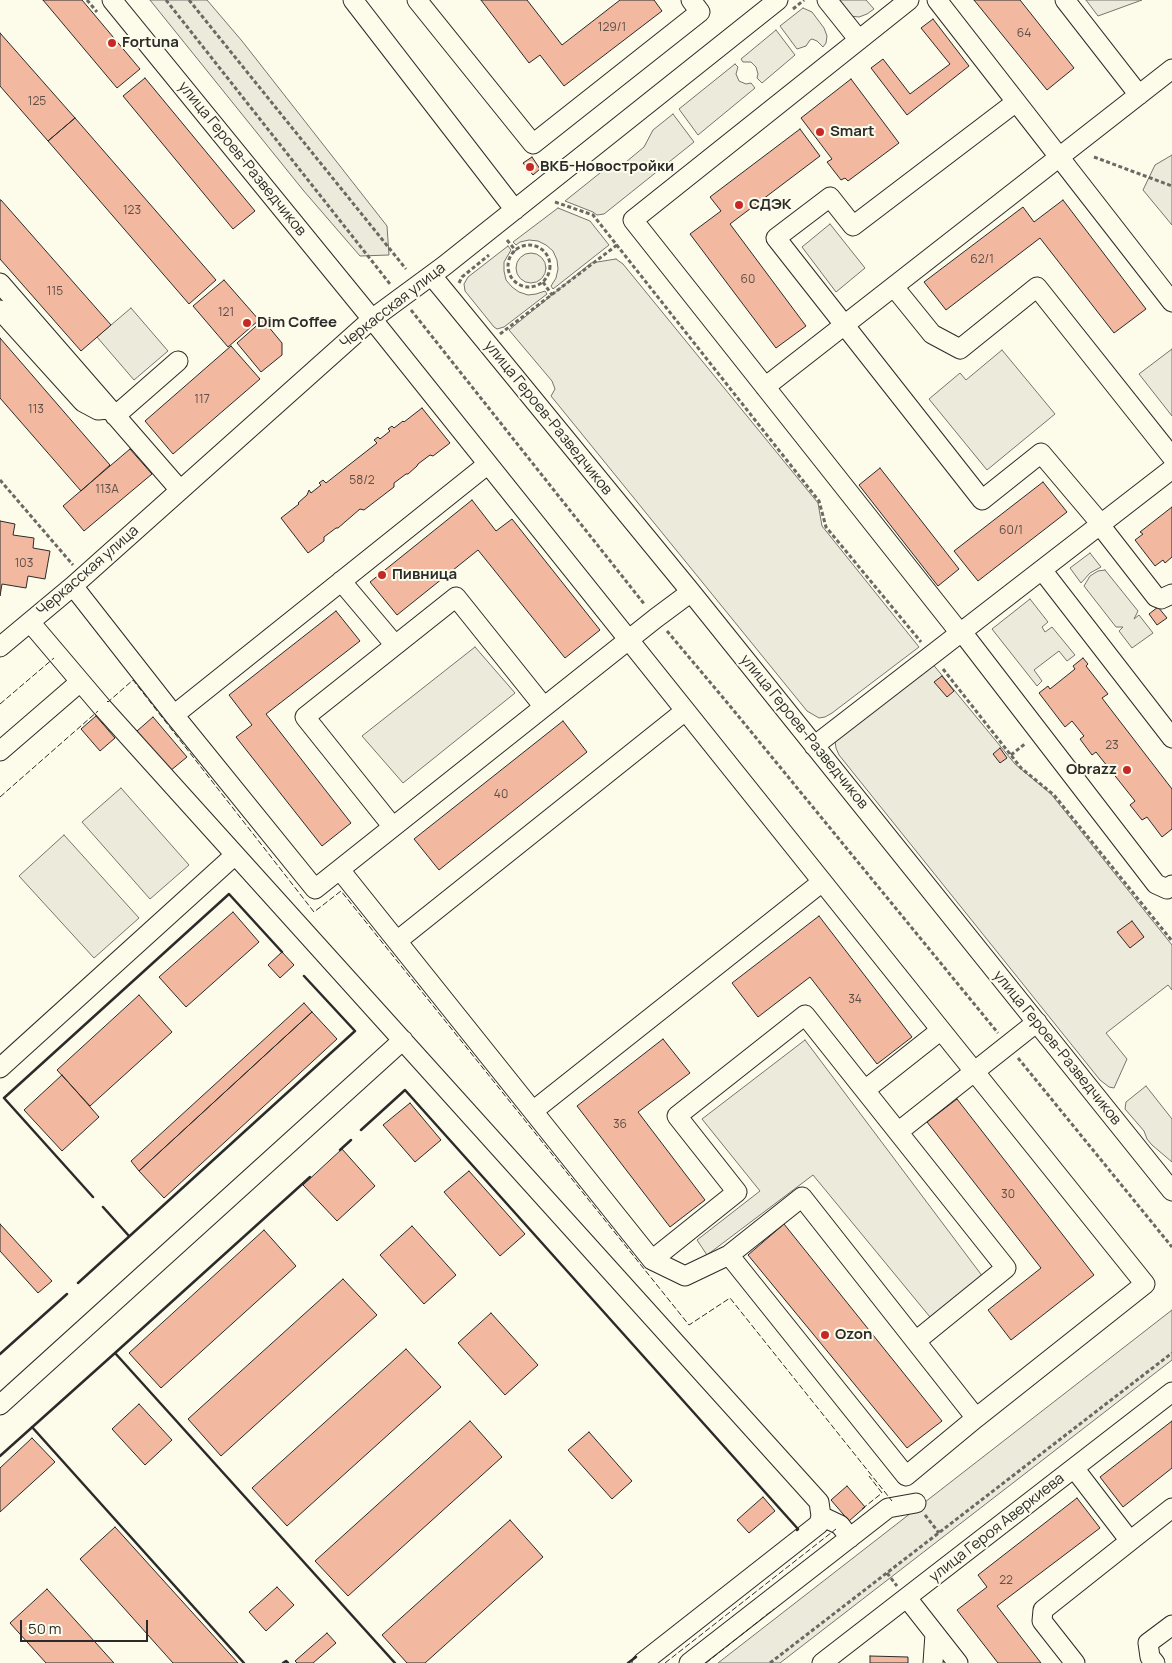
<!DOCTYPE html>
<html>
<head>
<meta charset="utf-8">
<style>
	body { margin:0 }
	#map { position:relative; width:1172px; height:1663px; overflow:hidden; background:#fdfbea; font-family:Manrope,sans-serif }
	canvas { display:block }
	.scale { position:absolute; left:20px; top:1620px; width:128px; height:22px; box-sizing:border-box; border:2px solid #2b2b2b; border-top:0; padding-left:6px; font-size:15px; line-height:18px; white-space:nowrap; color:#2b2b2b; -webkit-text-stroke:4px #fdfbea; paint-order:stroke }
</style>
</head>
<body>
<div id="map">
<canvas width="1172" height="1663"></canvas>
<div class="scale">50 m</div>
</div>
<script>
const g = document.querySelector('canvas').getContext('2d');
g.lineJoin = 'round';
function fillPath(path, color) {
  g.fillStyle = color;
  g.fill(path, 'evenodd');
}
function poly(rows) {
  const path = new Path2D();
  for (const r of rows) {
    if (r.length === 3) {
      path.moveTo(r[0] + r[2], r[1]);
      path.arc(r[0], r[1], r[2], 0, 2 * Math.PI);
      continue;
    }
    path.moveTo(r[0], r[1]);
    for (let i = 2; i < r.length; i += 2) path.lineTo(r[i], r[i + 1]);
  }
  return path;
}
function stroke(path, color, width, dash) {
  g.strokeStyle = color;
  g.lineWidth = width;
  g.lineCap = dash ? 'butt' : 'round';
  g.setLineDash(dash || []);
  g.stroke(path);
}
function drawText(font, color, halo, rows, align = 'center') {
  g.font = font + ' Manrope,sans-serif';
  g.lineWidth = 4;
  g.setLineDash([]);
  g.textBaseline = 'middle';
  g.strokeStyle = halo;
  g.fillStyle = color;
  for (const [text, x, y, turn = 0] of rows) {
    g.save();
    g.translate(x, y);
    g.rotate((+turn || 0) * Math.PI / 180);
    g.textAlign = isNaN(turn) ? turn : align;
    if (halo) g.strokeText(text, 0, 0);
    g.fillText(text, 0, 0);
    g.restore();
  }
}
const green = poly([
	[150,0,207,0,242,41,387,226,389,255,360,256,303,190,150,0],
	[834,0,866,0,874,9,867,14,859,17,849,16,834,0],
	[1086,0,1142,0,1098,16,1086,0],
	[803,8,812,12,824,28,827,36,826,43,823,47,817,41,812,39,810,40,806,46,797,49,780,26,803,8],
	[776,30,795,55,762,83,757,78,758,74,756,67,751,62,743,62,741,59,776,30],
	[735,64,738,67,736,74,739,81,746,84,751,83,755,88,698,135,679,109,735,64],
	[673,114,694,142,604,214,597,215,593,212,565,201,605,169,620,167,644,147,653,130,673,114],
	[1172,155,1172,225,1143,190,1155,165,1172,155],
	[558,208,590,221,609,245,553,289,551,286,556,278,558,269,557,260,553,251,546,245,538,241,529,240,520,242,516,245,513,242,558,208],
	[830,224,865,268,836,292,802,247,830,224],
	[508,246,511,250,504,262,504,271,506,280,512,287,519,292,528,295,536,294,545,291,547,294,504,327,497,329,494,327,465,291,464,284,468,277,508,246],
	[531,268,15],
	[616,259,623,264,818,503,822,526,919,647,832,713,825,717,819,718,807,711,551,396,555,389,552,381,509,330,591,263,616,259],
	[131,308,168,351,134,380,97,337,131,308],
	[1172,349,1172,416,1139,374,1172,349],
	[1002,350,1055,414,987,470,929,399,960,373,966,380,1002,350],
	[1090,553,1101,567,1090,573,1081,583,1070,568,1090,553],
	[1105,570,1138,611,1134,619,1139,615,1153,633,1132,648,1119,631,1123,627,1116,627,1084,586,1090,576,1098,571,1105,570],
	[1030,599,1048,622,1042,627,1045,632,1052,627,1075,655,1067,661,1059,651,1034,670,1042,681,1037,686,992,629,1030,599],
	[475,647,515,693,403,783,362,736,475,647],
	[931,662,1015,764,1051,794,1172,945,1172,990,1168,985,1106,1033,1127,1059,1114,1088,1109,1087,1100,1080,839,755,836,748,835,741,931,662],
	[121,788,189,865,150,899,82,822,121,788],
	[64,835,139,918,94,958,19,876,64,835],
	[805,1040,983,1277,930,1317,813,1175,707,1255,697,1240,760,1191,702,1119,805,1040],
	[1146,1086,1172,1119,1172,1162,1152,1145,1147,1139,1144,1131,1125,1109,1126,1102,1146,1086],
	[1172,1310,1172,1360,780,1663,718,1663,1172,1310]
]);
const building = poly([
	[43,0,82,0,140,69,117,88,43,0],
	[481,0,527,0,562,45,620,0,654,0,662,11,564,86,540,55,529,63,481,0],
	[974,0,1020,0,1074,68,1047,90,974,0],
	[933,19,969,66,907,115,871,68,883,59,910,94,950,64,921,28,933,19],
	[0,33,75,118,48,141,0,86,0,33],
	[145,78,255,211,233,229,123,96,145,78],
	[851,79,899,143,848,181,845,178,841,180,827,162,832,159,801,118,851,79],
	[75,118,216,280,189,304,48,141,75,118],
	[800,129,820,156,730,224,806,326,776,348,690,234,721,211,710,197,800,129],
	[532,157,540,169,533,175,523,163,532,157],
	[0,200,1,200,111,325,81,351,0,259,0,200],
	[1063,200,1146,309,1114,333,1040,238,946,310,924,282,1023,207,1034,222,1063,200],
	[224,280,259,320,228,347,193,306,224,280],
	[263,320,282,343,282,355,261,372,237,343,263,320],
	[0,338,110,465,81,491,0,398,0,338],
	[231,346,260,379,173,454,145,421,231,346],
	[422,408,450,443,433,456,430,455,418,464,417,466,408,474,406,474,394,483,394,487,364,510,360,509,338,528,336,528,324,537,324,541,308,553,281,518,299,504,298,503,307,495,309,490,311,493,321,485,319,483,323,480,326,483,377,443,374,440,378,437,380,439,390,431,388,429,392,426,394,428,403,421,404,422,422,408],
	[130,449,152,474,84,531,63,506,130,449],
	[880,468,959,569,938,586,859,485,880,468],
	[1043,482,1067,512,978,581,954,551,1043,482],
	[472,500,496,531,512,519,600,630,565,658,478,550,397,615,370,582,472,500],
	[1172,507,1172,557,1165,563,1163,560,1155,566,1135,540,1143,534,1140,532,1172,507],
	[0,521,15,524,13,535,34,538,33,548,50,551,45,579,28,576,26,588,2,584,0,596,0,521],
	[1158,607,1167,618,1157,625,1149,614,1158,607],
	[336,611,360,641,266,714,351,823,322,846,236,737,252,725,229,695,336,611],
	[1083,658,1088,664,1086,666,1108,694,1102,698,1172,789,1172,829,1162,837,1147,817,1142,820,1130,805,1135,801,1096,752,1092,755,1080,739,1084,736,1072,721,1065,727,1039,693,1048,686,1050,689,1075,669,1073,666,1083,658],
	[942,676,954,691,947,697,934,682,942,676],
	[96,716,115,738,100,751,81,729,96,716],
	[153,717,187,757,170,771,137,731,153,717],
	[563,721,587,752,439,870,414,839,563,721],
	[1000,748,1007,758,1000,763,993,754,1000,748],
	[233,912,259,942,186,1007,159,977,233,912],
	[819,916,912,1037,877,1064,810,977,758,1017,732,983,819,916],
	[1132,921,1144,937,1130,948,1117,932,1132,921],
	[282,952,294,965,280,978,268,965,282,952],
	[139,995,172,1032,90,1106,57,1070,139,995],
	[304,1003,312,1012,139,1171,131,1161,304,1003],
	[312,1012,337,1039,164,1198,139,1171,312,1012],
	[663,1039,690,1073,638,1112,705,1200,670,1227,577,1106,663,1039],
	[62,1075,99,1117,62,1151,24,1110,62,1075],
	[957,1099,1094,1275,1011,1340,988,1310,1041,1268,927,1122,957,1099],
	[410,1103,441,1140,415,1162,383,1125,410,1103],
	[342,1149,375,1186,337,1221,303,1185,342,1149],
	[469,1171,525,1234,500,1256,444,1192,469,1171],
	[0,1224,52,1281,38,1293,0,1251,0,1224],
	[784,1224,942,1421,907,1448,748,1255,784,1224],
	[412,1226,456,1275,424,1304,380,1255,412,1226],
	[264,1230,296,1266,161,1388,129,1353,264,1230],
	[343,1279,377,1315,221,1456,188,1419,343,1279],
	[491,1313,538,1365,505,1395,458,1343,491,1313],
	[406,1349,441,1387,287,1526,252,1488,406,1349],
	[139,1404,172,1440,145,1465,112,1429,139,1404],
	[470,1421,502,1457,348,1596,315,1561,470,1421],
	[1172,1421,1172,1468,1123,1507,1100,1477,1172,1421],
	[589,1432,632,1481,612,1499,568,1450,589,1432],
	[32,1438,55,1462,0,1512,0,1468,32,1438],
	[847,1486,865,1507,849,1521,831,1500,847,1486],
	[763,1497,775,1511,749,1533,737,1520,763,1497],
	[1077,1498,1100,1528,997,1606,1041,1663,998,1663,957,1610,987,1587,978,1575,1077,1498],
	[510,1520,543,1557,425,1663,407,1663,382,1635,510,1520],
	[115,1527,238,1663,173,1663,80,1559,115,1527],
	[277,1587,294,1605,266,1631,249,1612,277,1587],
	[47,1589,114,1663,46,1663,10,1623,47,1589],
	[327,1633,336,1643,313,1663,297,1663,295,1661,327,1633],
	[870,1656,908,1657,908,1663,870,1663,870,1656]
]);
const path = poly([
	[87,0,97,12],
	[166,0,390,284],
	[189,0,406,269],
	[793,9,804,0],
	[1094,157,1172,186],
	[555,202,593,215,819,501,826,527,921,642],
	[507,240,516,251],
	[529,266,21],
	[543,282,552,295],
	[459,283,462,277,489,255],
	[411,310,645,605],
	[500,334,617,245],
	[0,480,73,565],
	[667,631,730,706,998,1033],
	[943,669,1021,768,1054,795,1172,941],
	[1011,755,1026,743],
	[1018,1058,1172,1247],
	[925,1515,939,1533],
	[887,1573,897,1586],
	[770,1663,1172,1353]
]);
const minor = poly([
	[112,0,372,319,941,1030,1145,1284,976,1418],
	[353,0,515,210],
	[417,0,533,144,700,12,691,0],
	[827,0,859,40],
	[909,0,633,220,960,633],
	[937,0,1172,302],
	[1065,0,1139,95],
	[1016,102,853,226,830,197,776,238,982,500,1041,453,1101,524],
	[432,276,691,592,1172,1191],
	[0,283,180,490],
	[894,287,932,334,960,349,1037,287,1172,457],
	[0,310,83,402,98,410,108,409],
	[765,387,1172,69],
	[115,416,178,361],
	[1100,525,1156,597,1161,599,1172,594],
	[1042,570,1172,738],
	[341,581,395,645],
	[73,586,174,715,315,889,656,618,691,592],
	[35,628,102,707,819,1502,821,1516,819,1524,642,1663],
	[962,632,1156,884,1167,889,1172,885],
	[0,647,73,586,372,319,444,266,778,0],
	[174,715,488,464],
	[814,746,1172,469],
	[0,751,80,682],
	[393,827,305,717,456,597,544,707],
	[340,870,652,1260,685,1276,729,1255,802,1197,976,1418,906,1476,729,1255],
	[397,941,685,711],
	[0,1068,235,855],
	[865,1090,941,1030],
	[533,1111,822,882],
	[898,1132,1037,1022],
	[652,1260,737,1192,677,1116,805,1015,1006,1268,916,1341],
	[0,1405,403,1040],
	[1074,1468,1130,1541,1043,1610,1042,1621,1075,1663],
	[821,1516,840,1525,850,1538],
	[1130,1541,1172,1508],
	[907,1598,958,1663],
	[689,1663,888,1508,916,1503],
	[822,1663,1172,1392],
	[933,1663,935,1634],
	[1155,1663,1150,1657,1148,1643,1172,1625]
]);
const fence = poly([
	[107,701,108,702,133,680,314,912,341,891,689,1325,730,1298,892,1501],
	[0,704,54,658],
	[0,797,98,711],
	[862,1509,882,1493,869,1476],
	[665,1663,836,1529],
	[706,1663,774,1609]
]);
const wall = poly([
	[361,1130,405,1090,798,1529,797,1530],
	[340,1150,351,1140],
	[310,1177,115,1353,395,1663],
	[93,1197,4,1098,229,894,282,952],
	[103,1207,129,1236],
	[78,1283,355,1031,304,976],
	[0,1354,67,1294],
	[32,1427,244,1663],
	[0,1456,115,1353],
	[283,1663,286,1661,288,1663],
	[628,1663,636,1657]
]);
const markers = [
	[112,43,5,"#c62828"],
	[820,132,5,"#c62828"],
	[530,167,5,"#c62828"],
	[739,205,5,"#c62828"],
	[247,323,5,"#c62828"],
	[382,575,5,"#c62828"],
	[1127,770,5,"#c62828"],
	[825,1335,5,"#c62828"]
];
const numberNames = [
	["129/1",612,28],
	["64",1024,34],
	["125",37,102],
	["123",132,211],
	["62/1",982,260],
	["60",748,280],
	["115",55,292],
	["121",226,313],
	["117",202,400],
	["113",36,410],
	["58/2",362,481],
	["113А",107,490],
	["60/1",1011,531],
	["103",24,564],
	["23",1112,746],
	["40",501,795],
	["34",855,1000],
	["36",620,1125],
	["30",1008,1195],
	["22",1006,1581]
];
const poiNames = [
	["Fortuna",122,43],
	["Smart",830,132],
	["ВКБ-Новостройки",540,167],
	["СДЭК",749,205],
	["Dim Coffee",257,323],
	["Пивница",392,575],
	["Obrazz",1117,770,"right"],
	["Ozon",835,1335]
];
const streetNames = [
	["улица Героев-Разведчиков",242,159,51],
	["Черкасская улица",393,306,-38],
	["улица Героев-Разведчиков",548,418,51],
	["Черкасская улица",88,571,-41],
	["улица Героев-Разведчиков",804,732,51],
	["улица Героев-Разведчиков",1057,1048,51],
	["улица Героя Аверкиева",997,1528,-38]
];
fillPath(green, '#ecebdb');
stroke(green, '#74746e', 1);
fillPath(building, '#f2b8a0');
stroke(building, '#2b2b2b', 1);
stroke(minor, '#2b2b2b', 21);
stroke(path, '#6a6964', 3, [4, 2.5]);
stroke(minor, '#fdfbea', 19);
stroke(fence, '#2b2b2b', 1, [6, 2.5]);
stroke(wall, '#2b2b2b', 2.5);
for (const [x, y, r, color] of markers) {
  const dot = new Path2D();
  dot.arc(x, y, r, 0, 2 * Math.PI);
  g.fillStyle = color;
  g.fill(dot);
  stroke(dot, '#fdfbea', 2);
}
drawText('12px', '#5d4e48', null, numberNames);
drawText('bold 15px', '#2b2b2b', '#fdfbea', poiNames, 'left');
drawText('15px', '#2b2b2b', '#fdfbea', streetNames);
</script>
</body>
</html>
